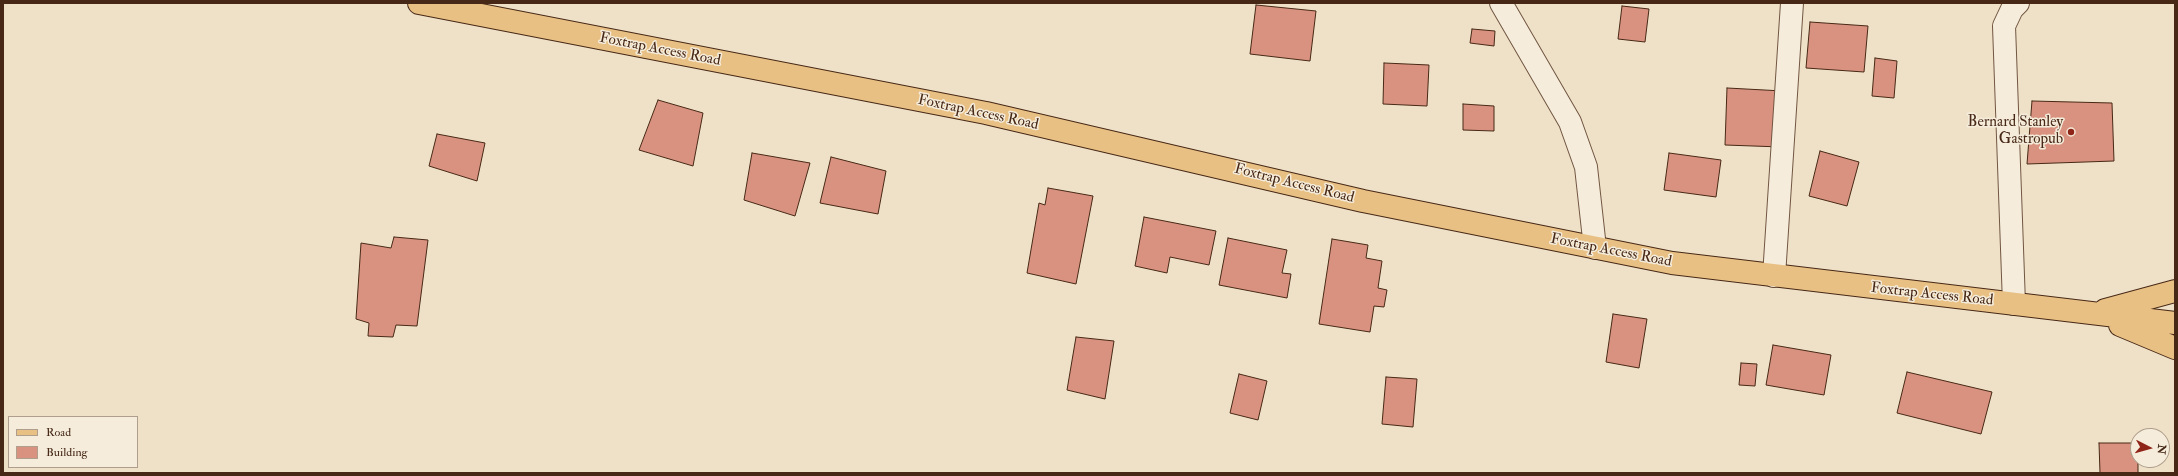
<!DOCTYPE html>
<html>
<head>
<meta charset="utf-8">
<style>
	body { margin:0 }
	#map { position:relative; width:2178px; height:476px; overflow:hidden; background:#efe1c7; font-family:"IM FELL Double Pica",serif }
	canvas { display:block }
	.frame { position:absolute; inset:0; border:4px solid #472816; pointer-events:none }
	.legend { position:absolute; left:8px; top:416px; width:130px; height:52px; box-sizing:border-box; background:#f5ecdb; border:1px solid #af9e8c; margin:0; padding:5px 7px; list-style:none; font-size:12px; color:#472816 }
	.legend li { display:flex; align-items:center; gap:8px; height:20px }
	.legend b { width:20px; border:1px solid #af9e8c }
	.north { position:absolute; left:2130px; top:428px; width:40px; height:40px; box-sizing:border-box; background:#f5ecdb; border:1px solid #af9e8c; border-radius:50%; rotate:96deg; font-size:11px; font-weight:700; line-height:16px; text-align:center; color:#472816 }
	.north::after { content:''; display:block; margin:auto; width:14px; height:18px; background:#8f2418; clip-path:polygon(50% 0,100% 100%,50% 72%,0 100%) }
</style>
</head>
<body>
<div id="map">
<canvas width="2178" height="476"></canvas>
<div class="frame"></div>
<ul class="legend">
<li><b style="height:5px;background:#e8c084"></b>Road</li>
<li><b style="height:11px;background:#d8927f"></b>Building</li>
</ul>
<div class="north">N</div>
</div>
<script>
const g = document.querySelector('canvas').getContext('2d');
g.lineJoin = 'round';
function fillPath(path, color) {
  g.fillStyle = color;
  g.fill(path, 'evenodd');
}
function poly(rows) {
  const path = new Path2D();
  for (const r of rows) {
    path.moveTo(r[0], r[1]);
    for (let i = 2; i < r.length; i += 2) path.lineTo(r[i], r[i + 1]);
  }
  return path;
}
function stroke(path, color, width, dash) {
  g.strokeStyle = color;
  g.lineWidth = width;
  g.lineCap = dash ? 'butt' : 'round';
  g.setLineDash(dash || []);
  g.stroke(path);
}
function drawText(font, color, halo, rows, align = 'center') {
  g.font = font + ' "IM FELL Double Pica",serif';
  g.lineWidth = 3;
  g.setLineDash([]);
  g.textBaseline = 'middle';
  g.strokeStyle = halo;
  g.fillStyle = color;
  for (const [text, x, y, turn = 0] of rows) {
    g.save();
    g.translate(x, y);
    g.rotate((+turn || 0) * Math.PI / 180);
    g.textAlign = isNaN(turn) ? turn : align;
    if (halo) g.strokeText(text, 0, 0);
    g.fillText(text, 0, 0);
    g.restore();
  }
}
const building = poly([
	[1256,5,1316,11,1310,61,1250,54,1256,5],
	[1622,6,1649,9,1645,42,1618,39,1622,6],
	[1810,22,1868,26,1864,72,1806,68,1810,22],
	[1472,29,1495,31,1494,46,1470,43,1472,29],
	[1875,58,1897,61,1894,98,1872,96,1875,58],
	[1384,63,1429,65,1427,106,1383,104,1384,63],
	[1727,88,1783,91,1781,147,1725,145,1727,88],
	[658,100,703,113,693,166,639,150,658,100],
	[2032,101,2112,103,2114,161,2027,164,2032,101],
	[1463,104,1494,106,1494,131,1463,130,1463,104],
	[437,134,485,143,477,181,429,166,437,134],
	[1820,151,1859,162,1847,206,1809,196,1820,151],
	[752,153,810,163,795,216,744,200,752,153],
	[1669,153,1721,160,1716,197,1664,190,1669,153],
	[831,157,886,171,878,214,820,203,831,157],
	[1048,188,1093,196,1076,284,1027,273,1039,203,1045,205,1048,188],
	[1144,217,1216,231,1209,265,1170,257,1167,273,1135,266,1144,217],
	[394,237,428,240,417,326,396,325,393,337,368,336,369,323,356,319,361,243,391,248,394,237],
	[1228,238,1287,250,1282,273,1291,274,1287,298,1219,285,1228,238],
	[1332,239,1368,245,1366,258,1382,261,1378,288,1387,290,1384,307,1374,306,1370,332,1319,324,1332,239],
	[1613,314,1647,319,1639,368,1606,362,1613,314],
	[1076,337,1114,341,1105,399,1067,390,1076,337],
	[1773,345,1831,355,1824,395,1766,385,1773,345],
	[1741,363,1757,364,1755,386,1739,385,1741,363],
	[1907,372,1992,392,1981,434,1897,413,1907,372],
	[1239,374,1267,381,1258,420,1230,413,1239,374],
	[1386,377,1417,379,1413,427,1382,424,1386,377],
	[2099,443,2138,443,2138,473,2100,473,2099,443]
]);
const minor = poly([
	[1501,3,1570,122,1586,167,1595,248],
	[1774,276,1792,3],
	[2014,304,2004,26,2012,9,2018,3]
]);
const major = poly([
	[419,3,986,113,1363,201,1672,263,2175,323],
	[2105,310,2175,291],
	[2120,325,2175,348]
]);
const markers = [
	[2071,132,4,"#8f2418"]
];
const streetNames = [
	["Foxtrap Access Road",660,50,11],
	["Foxtrap Access Road",978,113,12],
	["Foxtrap Access Road",1294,184,14],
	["Foxtrap Access Road",1611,251,11],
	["Foxtrap Access Road",1932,295,6]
];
const poiNames = [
	["Bernard Stanley",2063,123],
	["Gastropub",2063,140]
];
fillPath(building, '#d8927f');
stroke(building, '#472816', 1);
stroke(minor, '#715642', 24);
stroke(major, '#472816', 24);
stroke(minor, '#f5ecdb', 22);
stroke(major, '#e8c084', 22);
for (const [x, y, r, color] of markers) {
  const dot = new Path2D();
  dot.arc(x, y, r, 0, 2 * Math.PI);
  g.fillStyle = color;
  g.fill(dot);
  stroke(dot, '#f5ecdb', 1.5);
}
drawText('15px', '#472816', '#f5ecdb', streetNames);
drawText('15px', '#472816', '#f5ecdb', poiNames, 'right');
</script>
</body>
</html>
